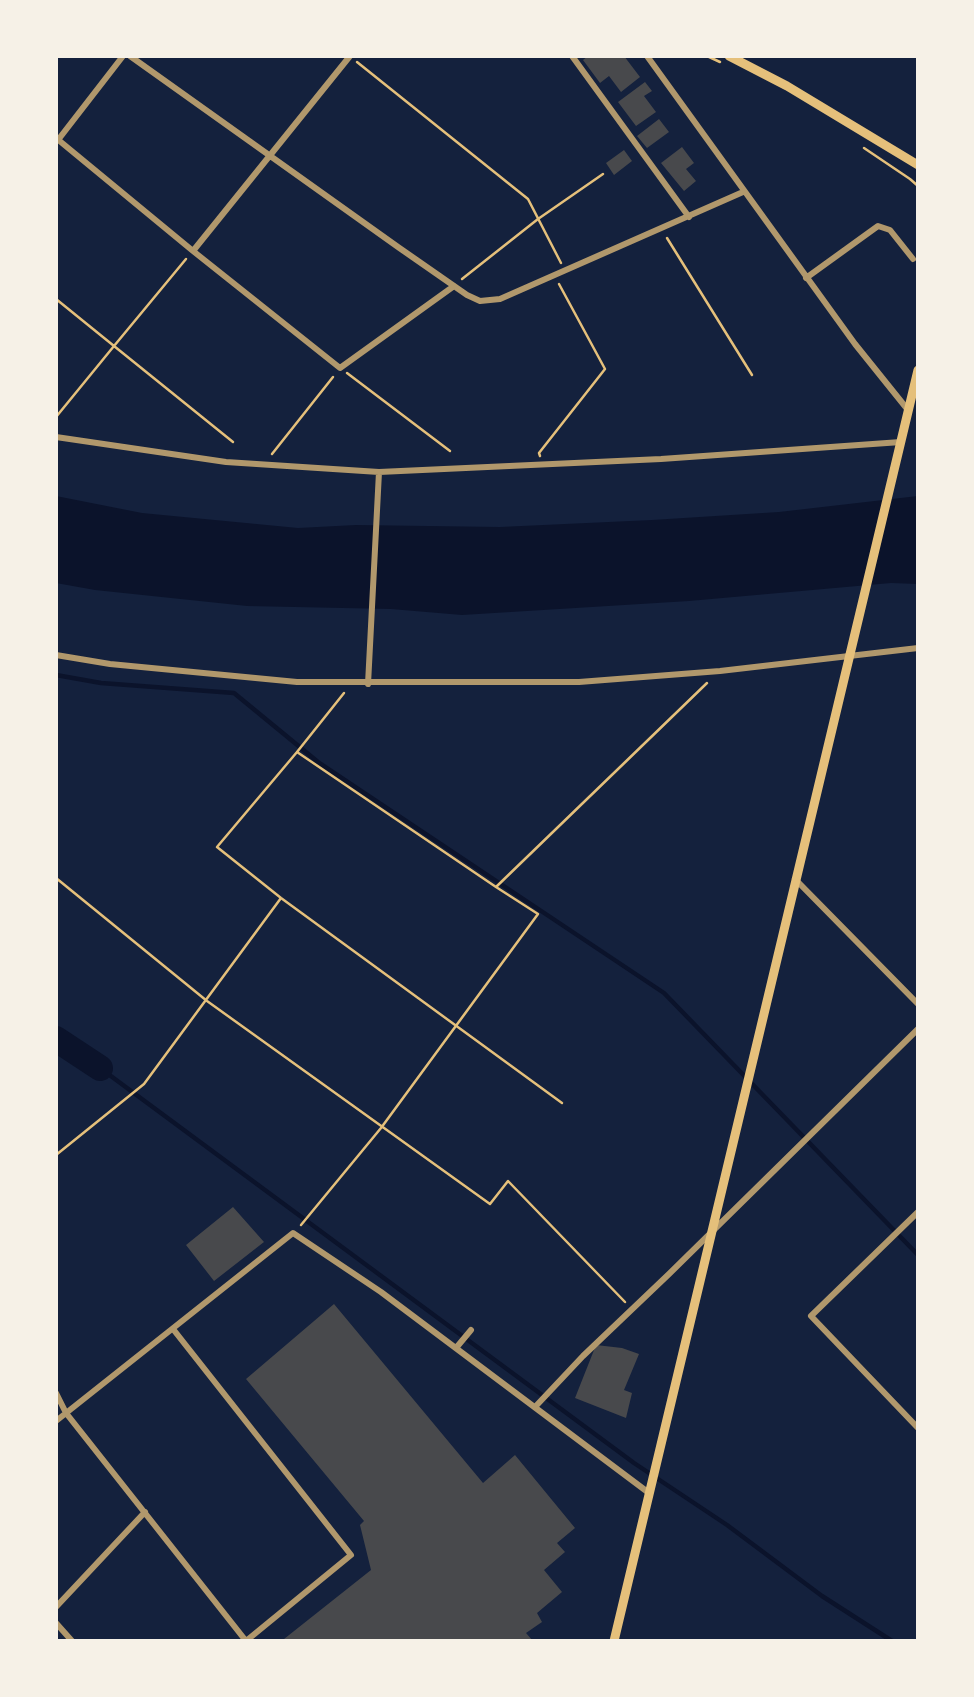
<!DOCTYPE html>
<html>
<head>
<meta charset="utf-8">
<style>
	body { margin:0 }
	#map { position:relative; width:974px; height:1697px; overflow:hidden; background:#14213d; font-family:Montserrat,sans-serif }
	canvas { display:block }
	.frame { position:absolute; inset:0; border:58px solid #f6f1e7; pointer-events:none }
</style>
</head>
<body>
<div id="map">
<canvas width="974" height="1697"></canvas>
<div class="frame"></div>
</div>
<script>
const g = document.querySelector('canvas').getContext('2d');
g.lineJoin = 'round';
function fillPath(path, color) {
  g.fillStyle = color;
  g.fill(path, 'evenodd');
}
function poly(rows) {
  const path = new Path2D();
  for (const r of rows) {
    path.moveTo(r[0], r[1]);
    for (let i = 2; i < r.length; i += 2) path.lineTo(r[i], r[i + 1]);
  }
  return path;
}
function stroke(path, color, width, dash) {
  g.strokeStyle = color;
  g.lineWidth = width;
  g.lineCap = dash ? 'butt' : 'round';
  g.setLineDash(dash || []);
  g.stroke(path);
}
const water = poly([
	[56,496,142,513,298,528,356,525,500,527,652,520,779,512,918,496,918,584,891,583,689,601,462,615,391,609,247,606,95,590,56,583]
]);
const stream = poly([
	[56,675,101,683,234,693,318,762,664,993,918,1255],
	[100,1068,634,1463,727,1525,822,1596,892,1641]
]);
const river = poly([
	[56,1039,100,1068]
]);
const building = poly([
	[588,56,624,56,640,77,621,92,609,76,600,83,583,60],
	[645,82,652,91,644,96,656,112,636,126,618,102],
	[659,119,669,132,647,148,637,136],
	[682,147,694,163,686,169,696,181,684,191,661,163],
	[624,150,632,161,614,175,606,163],
	[233,1207,264,1242,214,1281,186,1245],
	[334,1304,483,1483,515,1455,575,1528,557,1543,565,1552,544,1570,562,1592,537,1613,542,1622,526,1633,533,1641,285,1641,284,1639,371,1570,360,1525,364,1521,246,1379],
	[596,1345,622,1348,639,1354,624,1390,632,1393,626,1418,575,1398]
]);
const path = poly([
	[707,56,720,62],
	[357,62,528,199,561,263],
	[864,148,910,179,918,186],
	[667,238,752,375],
	[186,259,114,346,233,442],
	[462,279,538,219,603,174],
	[56,299,114,346,56,417],
	[347,373,450,451],
	[272,454,333,377],
	[540,456,539,453,605,369,559,284],
	[344,693,297,752,496,887],
	[297,752,217,847,281,898,562,1103],
	[56,878,207,1001,490,1204,508,1181,625,1302],
	[56,1155,144,1084,281,898],
	[301,1225,381,1128,538,914,496,887,707,683]
]);
const minor = poly([
	[130,56,398,247,467,295,480,301,500,299,743,192],
	[350,56,193,251,340,368,454,286],
	[572,56,689,217],
	[647,56,855,344,908,410],
	[56,138,193,251],
	[58,140,123,56],
	[806,278,878,226,890,230,913,259],
	[56,437,226,462,379,472,661,459,901,442],
	[56,655,110,664,297,682,579,682,720,671,918,648],
	[368,684,379,472],
	[795,879,918,1004],
	[918,1212,811,1316,918,1428],
	[173,1329,351,1555,246,1641],
	[456,1348,471,1330],
	[56,1393,66,1413,246,1641],
	[535,1407,583,1356,669,1274,918,1029],
	[56,1421,293,1233,381,1292,649,1493],
	[56,1607,145,1512],
	[56,1623,72,1641]
]);
const secondary = poly([
	[729,56,787,86,918,165],
	[614,1641,918,370]
]);
fillPath(water, '#0b132b');
stroke(stream, '#0b132b', 4.5);
stroke(river, '#0b132b', 26);
fillPath(building, '#48494c');
stroke(path, '#e5c07b', 2.5);
stroke(minor, '#b1986c', 6);
stroke(secondary, '#e5c07b', 9);
</script>
</body>
</html>
